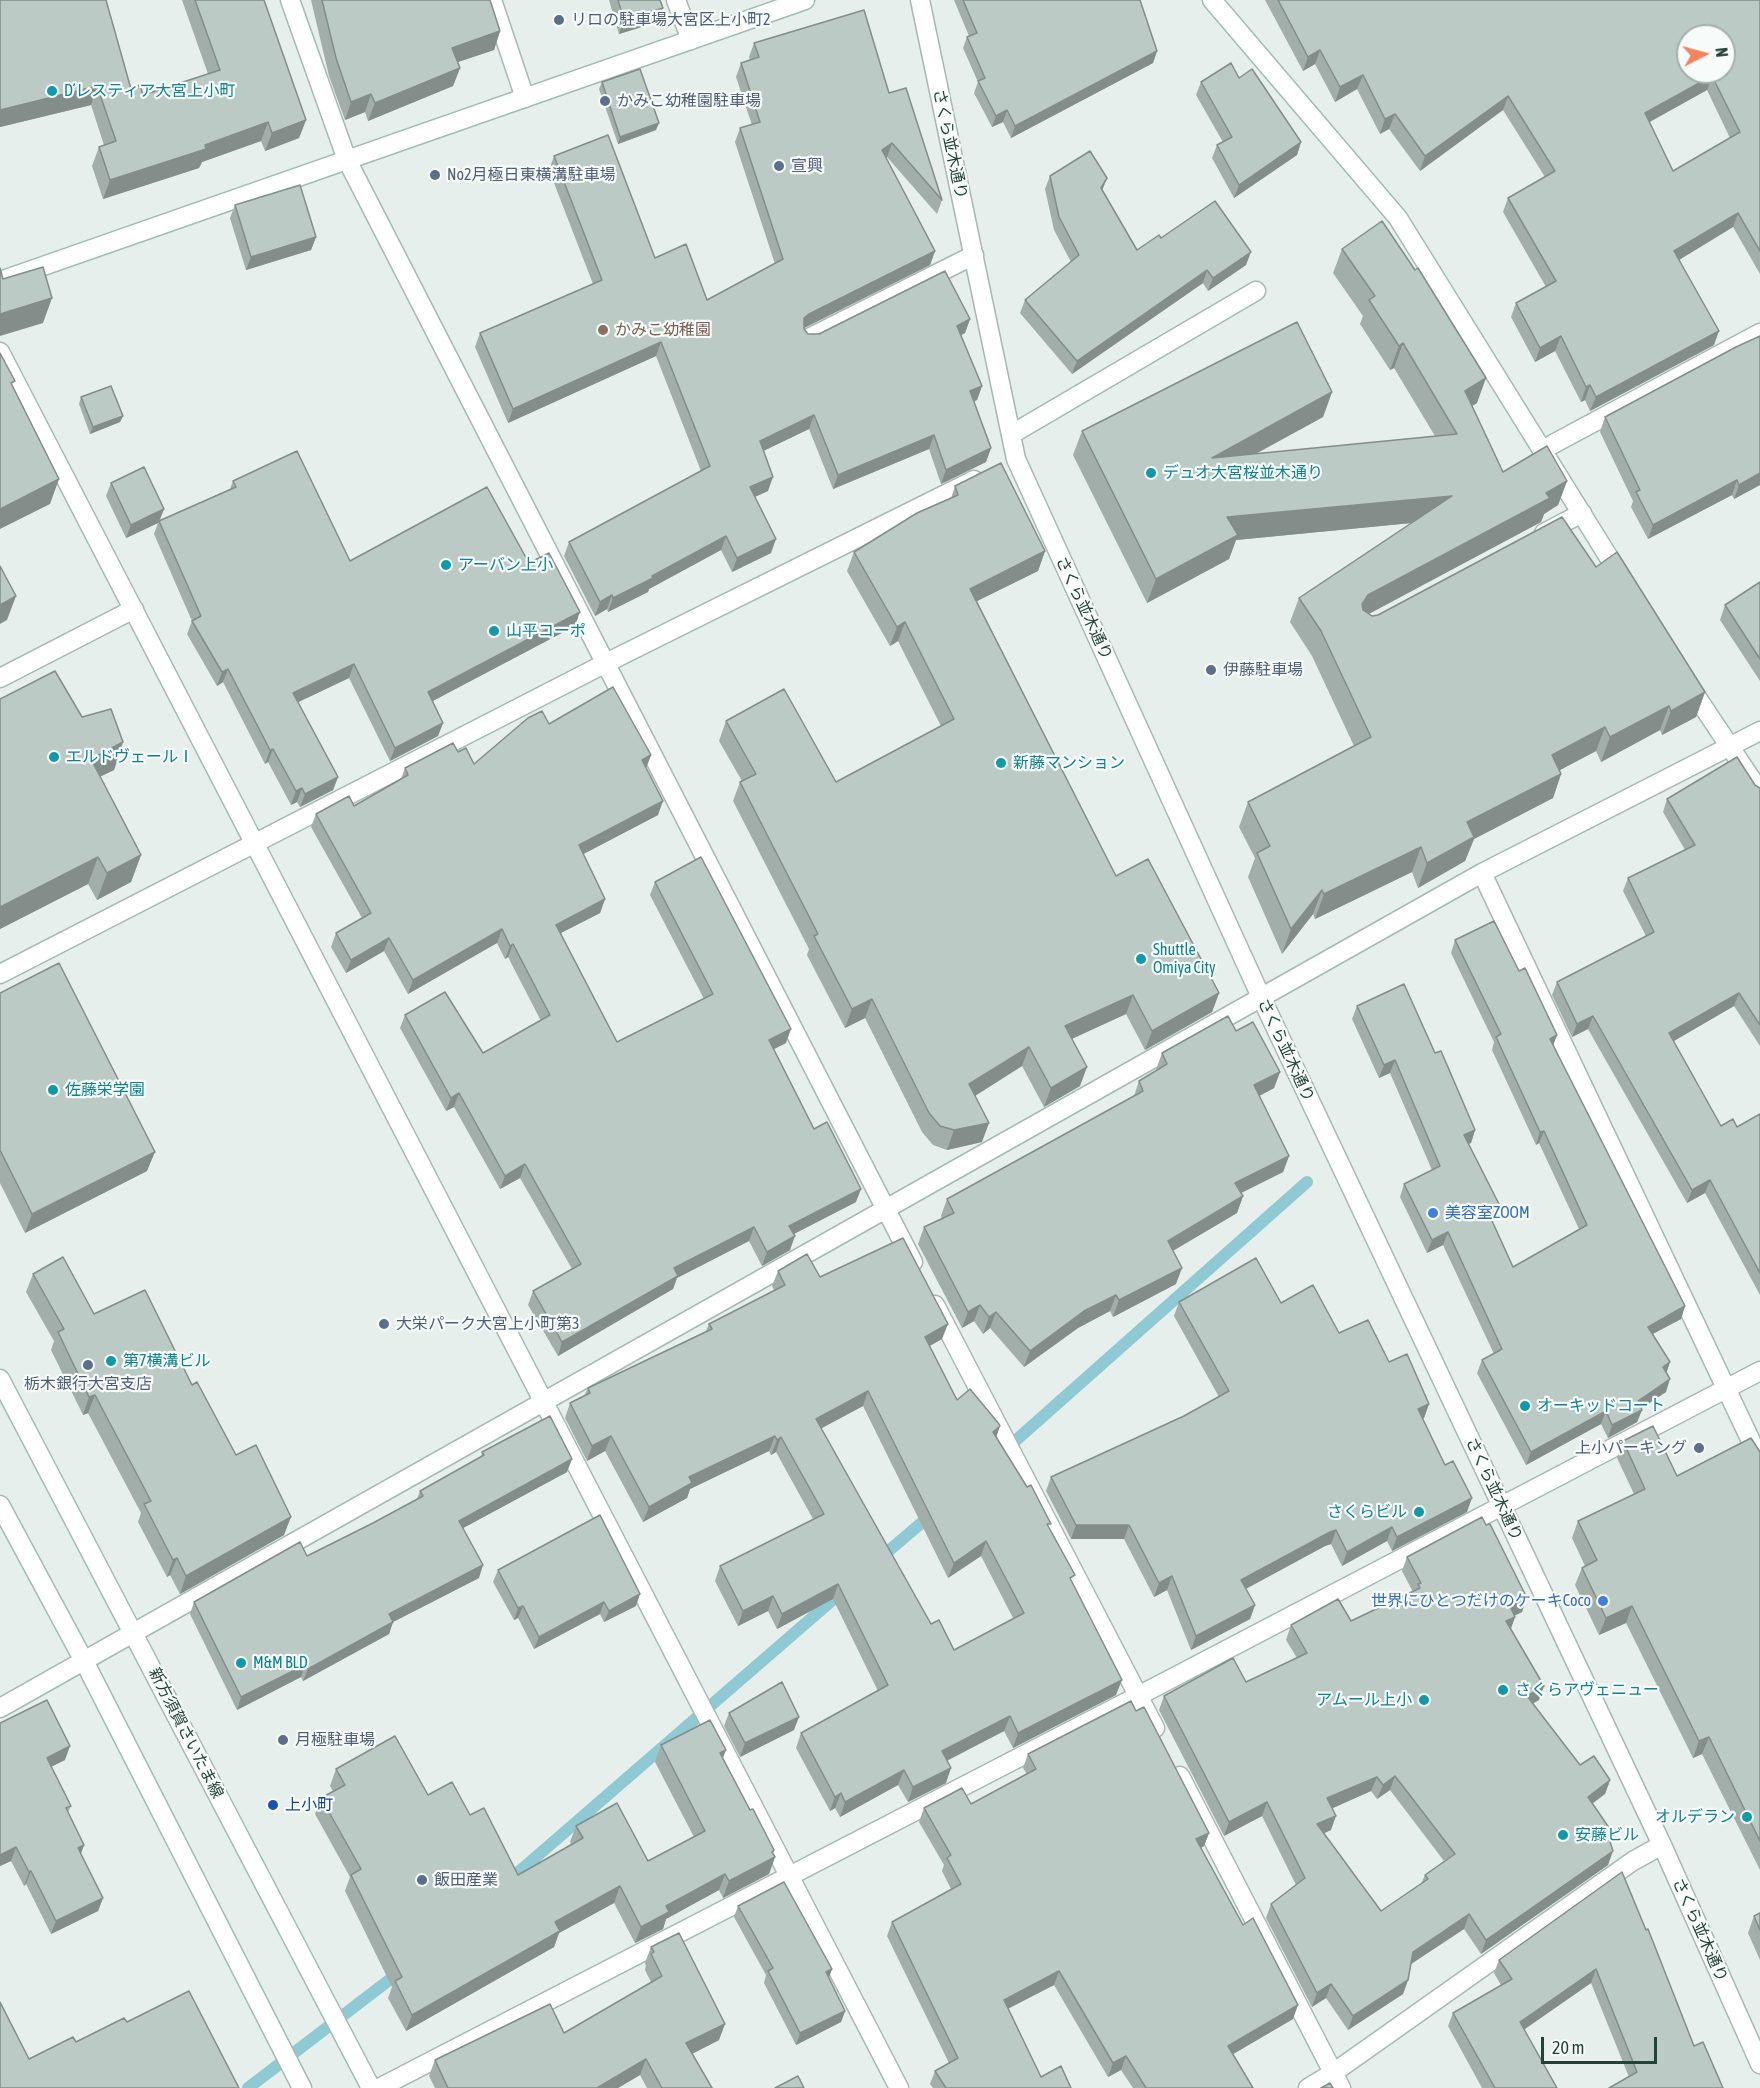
<!DOCTYPE html>
<html>
<head>
<meta charset="utf-8">
<style>
	body { margin:0 }
	#map { position:relative; width:1760px; height:2088px; overflow:hidden; background:#e6efeb; font-family:"Asap Condensed",sans-serif }
	canvas { display:block }
	.north { position:absolute; left:1676px; top:24px; width:60px; height:60px; box-sizing:border-box; background:#f7fbf9; border:2px solid #a3b1ad; border-radius:50%; rotate:84deg; font-size:16px; font-weight:700; line-height:24px; text-align:center; color:#24423a }
	.north::after { content:''; display:block; margin:auto; width:21px; height:27px; background:#f4845f; clip-path:polygon(50% 0,100% 100%,50% 72%,0 100%) }
	.scale { position:absolute; left:1541px; top:2037px; width:116px; height:27px; box-sizing:border-box; border:3px solid #24423a; border-top:0; padding-left:8px; font-size:18px; line-height:21px; white-space:nowrap; color:#24423a; -webkit-text-stroke:4px #f7fbf9; paint-order:stroke }
</style>
</head>
<body>
<div id="map">
<canvas width="1760" height="2088"></canvas>
<div class="north">N</div>
<div class="scale">20 m</div>
</div>
<script>
const g = document.querySelector('canvas').getContext('2d');
g.lineJoin = 'round';
function poly(rows) {
  const path = new Path2D();
  for (const r of rows) {
    path.moveTo(r[0], r[1]);
    for (let i = 2; i < r.length; i += 2) path.lineTo(r[i], r[i + 1]);
  }
  return path;
}
function stroke(path, color, width, dash) {
  g.strokeStyle = color;
  g.lineWidth = width;
  g.lineCap = dash ? 'butt' : 'round';
  g.setLineDash(dash || []);
  g.stroke(path);
}
function fillPath(path, color) {
  g.fillStyle = color;
  g.fill(path, 'evenodd');
}
function drawText(font, color, halo, rows, align = 'center') {
  g.font = font + ' "Asap Condensed","Noto Sans JP",sans-serif';
  g.lineWidth = 4.5;
  g.setLineDash([]);
  g.textBaseline = 'middle';
  g.strokeStyle = halo;
  g.fillStyle = color;
  for (const [text, x, y, turn = 0] of rows) {
    g.save();
    g.translate(x, y);
    g.rotate((+turn || 0) * Math.PI / 180);
    g.textAlign = isNaN(turn) ? turn : align;
    if (halo) g.strokeText(text, 0, 0);
    g.fillText(text, 0, 0);
    g.restore();
  }
}
const stream = poly([
	[1005,1450,1307,1182],
	[878,1560,933,1513],
	[506,1883,844,1590],
	[248,2088,401,1971]
]);
const lane = poly([
	[492,0,525,98],
	[676,0,691,40],
	[809,338,974,255],
	[1544,533,1582,513]
]);
const street = poly([
	[290,0,347,160,913,1262],
	[920,0,1016,459,1261,997,1662,1845,1760,2064],
	[0,352,899,2088],
	[1012,434,1256,291],
	[1542,450,1760,333],
	[0,678,134,609],
	[1482,873,1760,1460],
	[0,974,606,663,974,480],
	[935,1305,1155,1728],
	[0,1708,1482,873,1760,731],
	[1180,1776,1341,2088],
	[379,2088,1138,1696,1760,1371],
	[1308,2088,1333,2073,1633,1861,1662,1845]
]);
const secondary = poly([
	[1212,0,1398,218,1621,577],
	[0,281,805,0],
	[1688,684,1760,792],
	[0,1379,371,2088],
	[0,1505,84,1661,302,2088]
]);
const wall = poly([
	[0,0,131,89,143,95,208,74,182,0,264,0,306,120,299,138,265,151,261,141,202,162,199,168,103,199,92,166,99,147,104,145,91,105,0,127],
	[311,0,490,0,500,31,494,50,458,62,460,68,453,86,368,121,365,112,345,120,329,76],
	[609,0,660,0,658,22,619,34],
	[954,0,1140,0,1157,51,1153,63,1011,138,1003,122,992,127,974,93,978,82,963,48,967,37,969,36],
	[1265,0,1760,0,1760,274,1733,227,1679,260,1714,345,1590,411,1585,400,1581,402,1555,351,1535,362,1511,317,1516,303,1546,287,1503,212,1508,198,1545,177,1503,110,1420,171,1389,129,1380,134,1357,89,1335,102,1315,64,1303,71],
	[1707,90,1730,138,1673,171,1650,122],
	[754,43,889,93,942,200,937,214,887,157,886,158,935,251,930,265,804,328,808,334,819,334,970,319,965,333,961,335,982,386,977,400,974,402,991,448,986,462,941,484,929,449,833,489,809,429,763,451,768,491,755,497,771,553,732,572,721,550,649,589,648,592,608,612,607,609,595,616,564,556,569,542,701,471,656,356,508,423,475,347,480,333,593,284,549,170,554,156,655,258,707,300,775,264,735,142,740,128,752,125,736,77,741,63,750,60,749,57],
	[602,82,656,130,618,144,599,89],
	[1201,82,1301,142,1297,155,1234,198,1212,158,1217,145,1223,142,1196,95],
	[1050,176,1102,192,1137,250,1161,238,1246,265,1208,291,1203,283,1072,374,1020,313,1025,300,1071,262,1054,230,1045,189],
	[235,205,316,237,311,250,246,270,230,218],
	[1342,249,1477,403,1472,406,1503,472,1567,481,1558,505,1544,514,1541,522,1369,614,1372,616,1596,567,1705,692,1696,717,1662,735,1660,730,1601,762,1596,751,1560,770,1561,774,1553,798,1474,839,1465,861,1418,888,1412,872,1315,919,1313,914,1282,954,1248,877,1255,858,1239,827,1248,802,1354,746,1312,656,1290,622,1299,598,1411,523,1236,540,1229,559,1147,603,1073,455,1082,431,1332,392,1323,417,1256,454,1435,436,1394,368,1390,370,1360,324,1363,316,1333,273],
	[81,397,123,416,120,422,90,434,79,404],
	[1605,417,1760,485,1734,499,1732,495,1648,539,1631,507,1633,501,1600,432],
	[233,481,350,561,529,563,575,626,433,701,443,723,438,736,390,761,349,678,298,702,338,777,333,790,300,807,297,802,291,805,268,762,265,764,223,682,217,686,187,634,192,621,154,534,158,523,126,538,106,496,111,483,164,509,160,520,230,489],
	[955,486,1045,551,1038,571,977,601,1116,876,1219,993,1212,1012,1145,1050,1126,1014,1072,1039,1080,1086,1044,1107,1022,1066,975,1096,982,1142,947,1150,933,1145,922,1132,865,1018,845,1028,807,955,809,949,733,801,740,782,742,781,719,741,726,721,836,782,941,726,898,641,890,646,847,571,854,552,951,498],
	[1760,582,1760,681,1720,620,1725,605],
	[0,699,82,717,123,742,114,770,100,776,141,855,131,882,97,900,88,884,0,929],
	[549,724,651,755,646,768,658,815,583,854,605,899,600,913,561,933,617,1042,704,999,650,895,655,882,786,1043,774,1049,814,1129,856,1202,794,1234,790,1250,762,1266,749,1241,677,1278,673,1289,558,1356,528,1305,533,1291,572,1269,520,1178,500,1189,454,1107,446,1111,400,1028,405,1015,483,1053,541,1021,508,957,505,959,497,943,408,994,384,951,346,973,331,947,336,933,362,918,311,827,316,814,354,806,401,779,405,768,458,752,474,764],
	[1755,785,1760,788,1760,1046,1734,1006,1674,1041,1721,1126,1737,1127,1760,1114,1760,1295,1705,1193,1687,1203,1588,1029,1572,1037,1552,995,1557,982,1646,936,1623,891,1628,878,1685,850,1663,812,1667,799],
	[1455,940,1519,971,1557,1035,1553,1045,1685,1306,1681,1319,1653,1334,1670,1362,1666,1373,1666,1392,1641,1408,1642,1410,1637,1422,1608,1438,1601,1424,1526,1465,1477,1373,1482,1360,1494,1354,1443,1245,1427,1253,1400,1197,1404,1184,1432,1170,1390,1073,1379,1078,1352,1019,1357,1006,1435,1053,1475,1130,1471,1143,1468,1144,1495,1219,1492,1221,1513,1267,1579,1229,1539,1143,1536,1145,1492,1050,1494,1042,1451,953],
	[0,993,147,1171,25,1233,0,1183],
	[1236,1031,1280,1072,1274,1088,1259,1096,1289,1156,1283,1172,1241,1193,1243,1196,1237,1213,1173,1251,1176,1284,1113,1317,1110,1311,1078,1328,1024,1367,990,1328,983,1334,974,1321,962,1328,918,1244,924,1227,942,1219,941,1216,947,1199,1134,1096,1139,1081,1156,1071,1156,1070,1162,1053],
	[778,1271,820,1277,942,1339,929,1346,957,1400,996,1438,1049,1528,1072,1582,1116,1695,1013,1748,1004,1731,947,1761,946,1783,908,1802,898,1785,840,1817,835,1808,830,1811,796,1748,801,1733,878,1691,833,1599,777,1629,768,1611,738,1626,715,1581,720,1566,813,1519,776,1452,771,1455,769,1451,690,1489,687,1498,643,1522,605,1451,587,1461,565,1418,570,1403,584,1396,588,1388,706,1331,709,1324,774,1290,772,1286],
	[863,1406,948,1578,981,1556,1013,1618,954,1650,931,1624,821,1428],
	[33,1274,94,1314,192,1385,284,1535,180,1594,170,1575,167,1577,138,1522,141,1513,88,1413,83,1415,51,1350,54,1341,26,1292],
	[1179,1302,1281,1303,1339,1333,1389,1362,1429,1404,1424,1418,1423,1419,1467,1512,1392,1551,1387,1541,1342,1566,1331,1544,1325,1546,1246,1589,1255,1605,1250,1619,1191,1650,1167,1590,1154,1597,1124,1539,1071,1539,1046,1491,1051,1477,1184,1416,1219,1397,1174,1316],
	[1623,1441,1677,1476,1760,1452,1760,1870,1702,1754,1693,1758,1626,1623,1599,1635,1575,1585,1582,1568,1585,1566,1572,1538,1578,1521,1634,1494,1617,1458],
	[482,1452,567,1472,463,1528,479,1578,393,1622,389,1634,303,1681,301,1677,237,1710,190,1614,194,1602,307,1556,373,1523,417,1499,420,1491,481,1457],
	[1407,1557,1522,1612,1514,1616,1515,1617,1511,1628,1539,1700,1533,1703,1580,1765,1610,1780,1605,1794,1592,1804,1611,1844,1608,1865,1481,1954,1464,1929,1411,1964,1408,1980,1403,1994,1348,2030,1326,1998,1312,2007,1266,1918,1271,1904,1296,1885,1262,1816,1224,1836,1159,1710,1164,1696,1246,1682,1297,1658,1286,1640,1291,1625,1351,1621,1413,1592,1402,1571],
	[1390,1790,1444,1861,1425,1875,1421,1884,1381,1911,1323,1833,1331,1830,1332,1808,1371,1791,1377,1799],
	[498,1570,636,1606,604,1622,600,1614,534,1649,518,1618,514,1620,493,1582],
	[1136,1711,1209,1833,1204,1846,1201,1848,1293,2019,1233,2054,1253,2088,1133,2088,1121,2070,1108,2077,1054,1985,1008,2009,1041,2077,1071,2088,933,2088,930,2084,935,2071,949,2063,887,1936,892,1922,951,1889,942,1871,944,1865,919,1822,924,1808,971,1804,1027,1774,1023,1768,1028,1754],
	[729,1713,794,1730,740,1757,724,1726],
	[0,1723,65,1760,51,1767,71,1806,68,1812,84,1845,81,1854,103,1898,98,1911,51,1934,26,1884,24,1886,11,1861,0,1866],
	[661,1745,723,1758,775,1857,769,1874,723,1898,719,1890,666,1919,663,1929,635,1943,614,1903,559,1933,554,1947,406,2031,388,1998,392,1987,345,1891,350,1877,315,1814,321,1798,333,1791,330,1786,336,1769,428,1795,470,1815,518,1875,571,1844,570,1842,576,1826,648,1861,694,1837,655,1762],
	[1622,1872,1694,2046,1629,2077,1591,1983,1524,2029,1557,2088,1482,2088,1448,2026,1453,2013,1501,1985,1494,1973,1499,1960],
	[738,1906,832,1969,829,1977,845,2011,841,2022,796,2045,764,1983,766,1975,734,1917],
	[1760,1913,1760,1960,1748,1933,1754,1916],
	[651,1947,719,2040,692,2054,712,2088,647,2088,640,2075,618,2088,435,2088,429,2076,435,2060,564,2033,651,1982,645,1970,646,1966,645,1963]
]);
const shadedWall = poly([
	[663,8,658,22,619,34,624,20],
	[500,31,494,50,446,66,452,48],
	[1320,50,1315,64,1303,71,1308,57],
	[1157,51,1153,63,1011,138,1015,126],
	[460,68,453,86,368,121,375,103],
	[1363,75,1357,89,1335,102,1340,87],
	[1712,76,1707,90,1640,127,1645,113],
	[97,86,91,105,0,127,0,110],
	[371,94,365,112,345,120,351,102],
	[1508,96,1503,110,1420,171,1425,156],
	[1007,110,1003,122,992,127,996,116],
	[1395,114,1389,129,1380,134,1385,119],
	[306,120,299,138,265,151,272,133],
	[268,122,261,141,202,162,199,168,103,199,110,180,205,145],
	[659,123,656,130,618,144,620,137],
	[1301,142,1297,155,1234,198,1239,185],
	[892,143,887,157,877,164,882,150],
	[1107,178,1102,191,1101,188],
	[1738,213,1733,227,1669,266,1674,251],
	[316,237,311,250,246,270,251,257],
	[935,251,930,265,804,328,804,318,809,314],
	[1251,252,1246,265,1208,291,1213,278],
	[1207,270,1203,283,1072,374,1077,361],
	[52,298,43,323,0,336,0,314],
	[970,319,965,333,952,340,957,326],
	[1719,331,1714,345,1590,411,1596,397],
	[1561,336,1555,351,1535,362,1540,348],
	[661,342,656,356,508,423,513,409],
	[1403,343,1394,368,1390,370,1399,346],
	[1486,378,1477,403,1456,415,1465,391],
	[1590,385,1585,400,1581,402,1586,387],
	[982,386,977,400,965,405,970,391],
	[1332,392,1323,417,1203,482,1212,458],
	[814,415,809,429,755,455,760,441],
	[123,416,120,422,90,434,93,427],
	[934,435,929,449,833,489,838,475],
	[991,448,986,462,941,484,946,470],
	[1760,473,1760,485,1734,499,1739,485],
	[773,477,768,491,745,501,750,487],
	[59,479,50,504,0,529,0,509],
	[1737,480,1732,495,1648,539,1653,525],
	[1567,481,1558,505,1544,514,1541,522,1359,619,1362,604,1368,595],
	[1452,496,1443,520,1236,540,1229,559,1147,603,1156,579,1227,517],
	[164,509,158,523,126,538,131,525],
	[726,536,721,550,649,589,648,592,608,612,613,598],
	[776,539,771,553,732,572,737,558],
	[1045,551,1038,571,963,608,970,589],
	[612,595,607,609,595,616,600,602],
	[16,596,7,620,0,624,0,605],
	[580,612,575,626,423,706,428,692],
	[905,622,898,641,890,646,897,627],
	[354,664,349,678,288,707,293,693],
	[228,669,223,682,217,686,222,672],
	[1705,692,1696,717,1662,735,1671,711],
	[1669,706,1660,730,1601,762,1610,737],
	[443,723,438,736,390,761,395,748],
	[1605,727,1596,751,1543,779,1552,755],
	[123,742,114,770,81,786,91,759],
	[273,749,268,762,265,764,270,750],
	[651,755,646,768,642,760],
	[1561,774,1553,798,1474,839,1465,861,1418,888,1427,863,1467,822],
	[338,777,333,790,300,807,305,794],
	[302,788,297,802,291,805,296,791],
	[663,801,658,815,574,859,579,845],
	[1421,847,1412,872,1315,919,1324,894],
	[141,855,131,882,97,900,107,873],
	[98,857,88,884,0,929,0,907],
	[1322,890,1313,914,1282,954,1291,929],
	[605,899,600,913,551,938,556,925],
	[502,929,497,943,408,994,413,980],
	[389,938,384,951,346,973,351,960],
	[513,944,508,957,505,959,510,946],
	[1219,993,1212,1012,1145,1050,1152,1031],
	[1739,993,1734,1006,1665,1046,1669,1033],
	[1133,995,1126,1014,1058,1045,1065,1026],
	[872,999,865,1018,845,1028,852,1009],
	[1593,1016,1588,1029,1572,1037,1577,1024],
	[791,1029,786,1043,764,1054,769,1040],
	[1557,1035,1552,1048,1550,1039],
	[1029,1047,1022,1066,962,1104,969,1084],
	[1395,1060,1390,1073,1379,1078,1384,1065],
	[1087,1067,1080,1086,1044,1107,1051,1088],
	[1280,1072,1274,1088,1248,1102,1254,1085],
	[459,1093,454,1107,446,1111,451,1098],
	[989,1123,982,1142,947,1150,954,1130],
	[1475,1130,1471,1143,1459,1148,1464,1135],
	[1544,1131,1539,1143,1536,1145,1540,1132],
	[155,1152,147,1171,25,1233,32,1214],
	[1289,1156,1283,1172,1229,1199,1235,1183],
	[525,1164,520,1178,500,1189,505,1176],
	[1710,1180,1705,1193,1687,1203,1692,1190],
	[861,1189,856,1202,784,1239,789,1226],
	[1243,1196,1237,1213,1162,1257,1168,1241],
	[1500,1206,1495,1219,1484,1225,1488,1212],
	[754,1227,749,1241,677,1278,673,1289,558,1356,562,1342,674,1268],
	[1448,1232,1443,1245,1427,1253,1432,1240],
	[795,1236,790,1250,762,1266,767,1252],
	[1182,1268,1176,1284,1113,1317,1119,1300],
	[1116,1295,1110,1311,1078,1328,1024,1367,1030,1351,1084,1311],
	[980,1305,974,1321,962,1328,968,1312],
	[1685,1306,1681,1319,1643,1339,1648,1327],
	[996,1312,990,1328,983,1334,989,1317],
	[948,1324,942,1339,919,1352,925,1337],
	[1670,1362,1666,1374,1663,1367],
	[1670,1379,1666,1392,1633,1414,1638,1401],
	[868,1391,863,1406,811,1434,816,1419],
	[95,1395,88,1413,83,1415,89,1397],
	[1429,1404,1424,1418,1413,1423,1418,1409],
	[1642,1410,1637,1422,1608,1438,1612,1425],
	[1606,1411,1601,1424,1526,1465,1531,1452],
	[1000,1426,995,1441,993,1432],
	[611,1436,605,1451,587,1461,592,1446],
	[775,1436,769,1451,690,1489,687,1498,643,1522,649,1507,689,1477],
	[781,1437,776,1452,771,1455,777,1440],
	[572,1459,567,1472,454,1533,459,1521],
	[1472,1498,1467,1512,1392,1551,1397,1537],
	[291,1517,284,1535,180,1594,186,1576],
	[1076,1525,1129,1525,1124,1539,1071,1539],
	[1392,1527,1387,1541,1342,1566,1347,1552],
	[1336,1530,1331,1544,1325,1546,1236,1594,1241,1580,1330,1532],
	[986,1541,981,1556,948,1578,954,1563],
	[177,1558,170,1575,167,1577,173,1560],
	[483,1565,479,1578,393,1622,389,1634,303,1681,308,1669,389,1614],
	[1172,1576,1167,1590,1154,1597,1159,1583],
	[838,1584,833,1599,777,1629,782,1614],
	[640,1594,636,1606,604,1622,609,1611],
	[773,1596,768,1611,738,1626,743,1611],
	[1527,1598,1522,1612,1505,1620,1510,1606],
	[604,1602,600,1614,534,1649,539,1637],
	[1255,1605,1250,1619,1191,1650,1196,1636],
	[523,1606,518,1618,514,1620,518,1608],
	[1632,1606,1626,1623,1599,1635,1606,1618],
	[1515,1617,1510,1631,1506,1621],
	[305,1665,301,1677,237,1710,241,1697],
	[1122,1680,1116,1695,1013,1748,1018,1733],
	[1544,1686,1539,1700,1522,1710,1527,1696],
	[1010,1716,1004,1731,936,1766,942,1751],
	[799,1717,794,1730,740,1757,745,1743],
	[1709,1737,1702,1754,1693,1758,1699,1741],
	[70,1746,65,1760,42,1771,47,1758],
	[726,1750,720,1766,720,1753],
	[951,1768,946,1783,908,1802,913,1787],
	[904,1770,898,1785,840,1817,845,1802],
	[1395,1776,1390,1790,1377,1799,1383,1785],
	[1377,1777,1371,1791,1322,1813,1327,1798],
	[1610,1780,1605,1794,1582,1811,1588,1797],
	[841,1793,835,1808,830,1811,835,1797],
	[1267,1802,1262,1816,1224,1836,1229,1822],
	[1336,1816,1331,1830,1312,1839,1317,1824],
	[1209,1833,1204,1846,1191,1853,1196,1839],
	[1614,1835,1609,1849,1609,1839],
	[84,1845,79,1858,78,1848],
	[16,1847,11,1861,0,1866,0,1855],
	[774,1850,771,1859,775,1857,769,1874,723,1898,729,1881],
	[1613,1851,1608,1865,1481,1954,1486,1940],
	[31,1871,26,1884,24,1886,29,1872],
	[725,1874,719,1890,666,1919,663,1929,635,1943,641,1927,666,1906],
	[620,1886,614,1903,559,1933,554,1947,406,2031,412,2015,555,1922],
	[103,1898,98,1911,51,1934,56,1921],
	[1469,1914,1464,1929,1408,1966,1413,1952],
	[832,1969,828,1980,826,1972],
	[1596,1969,1591,1983,1515,2036,1520,2022],
	[1059,1971,1054,1985,999,2013,1004,2000],
	[1408,1980,1403,1994,1348,2030,1353,2016],
	[1331,1984,1326,1998,1312,2007,1317,1993],
	[1298,2005,1293,2019,1223,2060,1228,2046],
	[845,2011,841,2022,796,2045,800,2033],
	[725,2024,719,2040,680,2060,686,2043],
	[1126,2056,1121,2070,1108,2077,1113,2063],
	[646,2059,640,2075,618,2088,597,2088]
]);
const building = poly([
	[0,0,106,0,131,89,140,85,143,95,220,70,195,0,264,0,306,120,272,133,268,122,205,145,206,149,110,180,99,147,116,141,97,86,0,110,0,0],
	[322,0,490,0,500,31,452,48,460,68,375,103,371,94,351,102,336,58,322,0],
	[618,0,660,0,663,8,624,20,618,0],
	[963,0,1140,0,1157,51,1015,126,1007,110,996,116,978,81,985,78,967,37,977,33,963,0],
	[1278,0,1760,0,1760,251,1738,213,1674,251,1719,331,1596,397,1590,385,1586,387,1561,336,1540,348,1516,303,1556,281,1508,198,1555,171,1508,96,1425,156,1395,114,1385,119,1363,75,1340,87,1320,50,1308,57,1278,0],
	[1688,36,1724,36,1724,72,1688,72,1688,36],
	[1712,76,1740,132,1673,171,1645,113,1712,76],
	[864,10,889,93,906,88,942,200,892,143,882,150,935,251,809,314,804,318,804,329,808,334,819,334,945,271,970,319,957,326,982,386,970,391,991,448,946,470,934,435,838,475,814,415,760,441,773,477,750,487,776,539,737,558,726,536,652,576,653,578,613,598,612,595,600,602,569,542,710,466,661,342,513,409,480,333,602,280,554,156,608,135,655,258,686,244,707,300,783,259,740,128,760,122,741,63,759,57,754,43,864,10],
	[1231,63,1239,78,1252,69,1301,142,1239,185,1217,145,1232,137,1201,82,1231,63],
	[640,69,659,123,620,137,602,82,640,69],
	[1090,151,1107,178,1101,188,1137,250,1159,235,1161,238,1215,201,1251,252,1213,278,1207,270,1077,361,1025,300,1079,255,1059,217,1050,176,1090,151],
	[300,185,316,237,251,257,235,205,300,185],
	[1382,221,1415,270,1418,268,1486,378,1465,391,1503,472,1547,446,1567,481,1546,493,1550,498,1368,595,1362,604,1363,610,1372,616,1378,615,1562,517,1596,567,1617,552,1705,692,1671,711,1669,706,1610,737,1605,727,1552,755,1561,774,1467,822,1474,837,1427,863,1421,847,1324,894,1322,890,1291,929,1257,853,1270,846,1248,802,1371,737,1321,631,1299,598,1452,496,1227,517,1238,535,1156,579,1082,431,1297,322,1332,392,1212,458,1457,434,1403,343,1399,346,1369,300,1375,296,1342,249,1382,221],
	[43,267,52,298,0,314,0,268,3,279,43,267],
	[1760,336,1760,473,1739,485,1737,480,1653,525,1636,492,1640,490,1605,417,1736,347,1760,336],
	[0,353,15,381,11,383,59,479,0,509,0,353],
	[111,386,123,416,93,427,81,397,111,386],
	[297,451,350,561,487,487,529,563,549,553,580,612,428,692,443,723,395,748,354,664,293,693,338,777,305,794,302,788,296,791,273,749,270,750,228,669,222,672,192,621,201,616,159,521,236,487,233,481,297,451],
	[1001,463,1045,551,970,589,1116,876,1148,859,1219,993,1152,1031,1133,995,1065,1026,1087,1067,1051,1088,1029,1047,969,1084,989,1123,954,1130,940,1126,929,1113,872,999,852,1009,814,936,818,934,740,782,756,774,726,721,784,689,836,782,954,719,905,622,897,627,854,552,917,513,958,495,955,486,1001,463],
	[144,467,164,509,131,525,111,483,144,467],
	[0,566,16,596,0,605,0,566],
	[1760,582,1760,659,1725,605,1760,582],
	[55,671,82,717,111,709,123,742,91,759,141,855,107,873,98,857,0,907,0,699,55,671],
	[613,687,651,755,642,760,663,801,579,845,605,899,556,925,617,1042,713,994,655,882,701,857,791,1029,769,1040,814,1129,827,1122,861,1189,789,1226,795,1236,767,1252,754,1227,674,1268,678,1276,562,1342,533,1291,581,1264,525,1164,505,1176,459,1093,451,1098,405,1015,445,992,483,1053,550,1015,513,944,510,946,502,929,413,980,389,938,351,960,336,933,371,913,316,814,349,796,354,806,408,775,405,768,453,743,458,752,466,748,474,764,528,718,542,711,549,724,613,687],
	[1737,757,1755,785,1760,788,1760,1025,1739,993,1669,1033,1721,1126,1733,1119,1737,1127,1760,1114,1760,1273,1710,1180,1692,1190,1593,1016,1577,1024,1557,982,1654,932,1628,878,1695,845,1667,799,1737,757],
	[1494,921,1519,971,1525,968,1557,1035,1550,1039,1685,1306,1648,1327,1670,1362,1663,1367,1670,1379,1638,1401,1642,1410,1612,1425,1606,1411,1531,1452,1482,1360,1502,1349,1448,1232,1432,1240,1404,1184,1440,1166,1395,1060,1384,1065,1357,1006,1404,984,1435,1053,1441,1051,1475,1130,1464,1135,1500,1206,1488,1212,1513,1267,1587,1225,1544,1131,1540,1132,1496,1037,1501,1034,1455,940,1494,921],
	[59,963,155,1152,32,1214,0,1150,0,993,59,963],
	[1228,1016,1236,1031,1253,1022,1280,1072,1254,1085,1289,1156,1235,1183,1243,1196,1168,1241,1182,1268,1119,1300,1116,1295,1084,1311,1030,1351,996,1312,989,1317,980,1305,968,1312,924,1227,954,1213,947,1199,1143,1091,1139,1081,1167,1064,1162,1053,1228,1016],
	[903,1238,948,1324,925,1337,957,1400,970,1389,999,1424,1000,1426,993,1432,1027,1487,1031,1485,1051,1524,1047,1524,1075,1575,1070,1578,1122,1680,1018,1733,1010,1716,942,1751,951,1768,913,1787,904,1770,845,1802,841,1793,835,1797,801,1733,888,1685,838,1584,782,1614,773,1596,743,1611,720,1566,824,1514,781,1437,777,1440,775,1436,689,1477,692,1483,649,1507,611,1436,592,1446,570,1403,590,1393,588,1388,712,1329,709,1324,785,1285,778,1271,807,1254,820,1277,903,1238],
	[868,1391,954,1563,986,1541,1024,1613,954,1650,939,1620,931,1624,816,1419,868,1391],
	[63,1257,94,1314,145,1290,192,1385,197,1382,236,1455,256,1445,291,1517,186,1576,177,1558,173,1560,144,1504,151,1501,95,1395,89,1397,58,1332,64,1329,33,1274,63,1257],
	[1256,1258,1281,1303,1313,1285,1339,1333,1368,1320,1389,1362,1407,1354,1429,1404,1418,1409,1445,1465,1453,1461,1472,1498,1397,1537,1392,1527,1347,1552,1336,1530,1330,1532,1241,1580,1255,1605,1196,1636,1172,1576,1159,1583,1129,1525,1076,1525,1051,1477,1184,1416,1229,1391,1179,1302,1256,1258],
	[550,1416,572,1459,459,1521,483,1565,389,1614,393,1622,308,1669,305,1665,241,1697,194,1602,300,1542,307,1556,373,1523,423,1496,420,1491,484,1455,482,1452,550,1416],
	[1653,1426,1677,1476,1751,1438,1760,1452,1760,1841,1709,1737,1699,1741,1632,1606,1606,1618,1582,1568,1597,1560,1578,1521,1645,1489,1623,1441,1653,1426],
	[600,1515,640,1594,609,1611,604,1602,539,1637,523,1606,518,1608,498,1570,600,1515],
	[1482,1517,1486,1525,1490,1524,1527,1598,1510,1606,1515,1617,1506,1621,1544,1686,1527,1696,1580,1765,1594,1756,1610,1780,1588,1797,1614,1835,1609,1839,1613,1851,1486,1940,1469,1914,1413,1952,1408,1980,1353,2016,1331,1984,1317,1993,1271,1904,1305,1878,1267,1802,1229,1822,1164,1696,1233,1658,1246,1682,1307,1653,1291,1625,1338,1599,1351,1621,1420,1588,1418,1584,1421,1583,1407,1557,1482,1517],
	[1395,1776,1455,1854,1425,1875,1428,1879,1381,1911,1317,1824,1336,1816,1327,1798,1377,1777,1383,1785,1395,1776],
	[782,1682,799,1717,745,1743,729,1713,782,1682],
	[47,1700,70,1746,47,1758,71,1806,66,1808,84,1845,78,1848,103,1898,56,1921,31,1871,29,1872,16,1847,0,1855,0,1723,47,1700],
	[1131,1701,1136,1711,1144,1707,1209,1833,1196,1839,1243,1925,1253,1918,1298,2005,1228,2046,1253,2088,1146,2088,1126,2056,1113,2063,1059,1971,1004,2000,1041,2077,1061,2066,1071,2088,946,2088,935,2071,958,2058,892,1922,961,1884,947,1858,951,1855,924,1808,962,1788,971,1804,1036,1769,1028,1754,1131,1701],
	[710,1720,726,1750,720,1753,750,1810,753,1809,774,1850,772,1852,775,1857,729,1881,725,1874,666,1906,669,1912,641,1927,620,1886,555,1922,560,1931,412,2015,395,1981,402,1977,351,1875,361,1869,321,1798,345,1785,336,1769,395,1736,428,1795,452,1782,470,1815,484,1808,518,1875,583,1838,576,1826,617,1803,648,1861,705,1831,661,1745,710,1720],
	[1622,1872,1646,1930,1648,1929,1694,2046,1703,2042,1723,2088,1609,2088,1637,2072,1596,1969,1520,2022,1557,2088,1495,2088,1453,2013,1512,1979,1499,1960,1622,1872],
	[784,1882,832,1969,826,1972,845,2011,800,2033,768,1971,773,1968,738,1906,784,1882],
	[1760,1913,1760,1930,1754,1916,1760,1913],
	[679,1933,725,2024,686,2043,712,2088,662,2088,646,2059,597,2088,448,2088,435,2060,550,2004,564,2033,662,1976,651,1954,654,1952,651,1947,679,1933],
	[189,1991,239,2088,0,2088,0,2002,29,2059,73,2037,76,2042,124,2018,127,2022,189,1991],
	[798,2076,804,2088,775,2088,798,2076],
	[1330,2083,1333,2088,1321,2088,1330,2083]
]);
const markers = [
	[559,20,6,"#5c6f8a"],
	[52,91,6,"#0f9aa8"],
	[605,101,6,"#5c6f8a"],
	[779,166,6,"#5c6f8a"],
	[435,175,6,"#5c6f8a"],
	[603,330,6,"#8d6e63"],
	[1151,473,6,"#0f9aa8"],
	[446,565,6,"#0f9aa8"],
	[494,631,6,"#0f9aa8"],
	[1211,670,6,"#5c6f8a"],
	[54,757,6,"#0f9aa8"],
	[1001,763,6,"#0f9aa8"],
	[1141,959,6,"#0f9aa8"],
	[53,1090,6,"#0f9aa8"],
	[1433,1213,6,"#3f7fe0"],
	[384,1324,6,"#5c6f8a"],
	[111,1361,6,"#0f9aa8"],
	[88,1365,6,"#5c6f8a"],
	[1525,1406,6,"#0f9aa8"],
	[1699,1448,6,"#5c6f8a"],
	[1419,1512,6,"#0f9aa8"],
	[1603,1601,6,"#3f7fe0"],
	[241,1663,6,"#0f9aa8"],
	[1503,1690,6,"#0f9aa8"],
	[1424,1700,6,"#0f9aa8"],
	[283,1740,6,"#5c6f8a"],
	[273,1805,6,"#1a4fb4"],
	[1747,1817,6,"#0f9aa8"],
	[1563,1835,6,"#0f9aa8"],
	[422,1880,6,"#5c6f8a"]
];
const serviceNames = [
	["リロの駐車場大宮区上小町2",571,20],
	["かみこ幼稚園駐車場",617,101],
	["宣興",791,166],
	["No2月極日東横溝駐車場",447,175],
	["伊藤駐車場",1223,670],
	["大栄パーク大宮上小町第3",396,1324],
	["栃木銀行大宮支店",88,1384,"center"],
	["上小パーキング",1687,1448,"right"],
	["月極駐車場",295,1740],
	["飯田産業",434,1880]
];
const cultureNames = [
	["D´レスティア大宮上小町",64,91],
	["デュオ大宮桜並木通り",1163,473],
	["アーバン上小",458,565],
	["山平コーポ",506,631],
	["エルドヴェールⅠ",66,757],
	["新藤マンション",1013,763],
	["Shuttle",1153,950],
	["Omiya City",1153,968],
	["佐藤栄学園",65,1090],
	["第7横溝ビル",123,1361],
	["オーキッドコート",1537,1406],
	["さくらビル",1407,1512,"right"],
	["M&M BLD",253,1663],
	["さくらアヴェニュー",1515,1690],
	["アムール上小",1412,1700,"right"],
	["オルデラン",1735,1817,"right"],
	["安藤ビル",1575,1835]
];
const streetNames = [
	["さくら並木通り",950,144,78],
	["さくら並木通り",1084,608,65],
	["さくら並木通り",1286,1050,65],
	["さくら並木通り",1494,1489,65],
	["新方須賀さいたま線",186,1733,63],
	["さくら並木通り",1700,1930,66]
];
const educationNames = [
	["かみこ幼稚園",615,330]
];
const shopNames = [
	["美容室ZOOM",1445,1213],
	["世界にひとつだけのケーキCoco",1591,1601,"right"]
];
const transitNames = [
	["上小町",285,1805]
];
stroke(stream, '#8ec9d4', 12);
stroke(lane, '#a8b8b2', 21);
stroke(street, '#a8b8b2', 21);
stroke(secondary, '#a4bbb3', 21);
stroke(lane, '#fff', 18);
stroke(street, '#fff', 18);
stroke(secondary, '#fff', 18);
fillPath(wall, '#a1aea9');
fillPath(shadedWall, '#838d89');
fillPath(building, '#bbcac4');
stroke(building, '#838d89', 1.5);
for (const [x, y, r, color] of markers) {
  const dot = new Path2D();
  dot.arc(x, y, r, 0, 2 * Math.PI);
  g.fillStyle = color;
  g.fill(dot);
  stroke(dot, '#f7fbf9', 2);
}
drawText('16px', '#4e5e75', '#f7fbf9', serviceNames, 'left');
drawText('16px', '#0d838f', '#f7fbf9', cultureNames, 'left');
drawText('16px', '#24423a', '#f7fbf9', streetNames);
drawText('16px', '#785e54', '#f7fbf9', educationNames, 'left');
drawText('16px', '#366cbe', '#f7fbf9', shopNames, 'left');
drawText('16px', '#164399', '#f7fbf9', transitNames, 'left');
</script>
</body>
</html>
